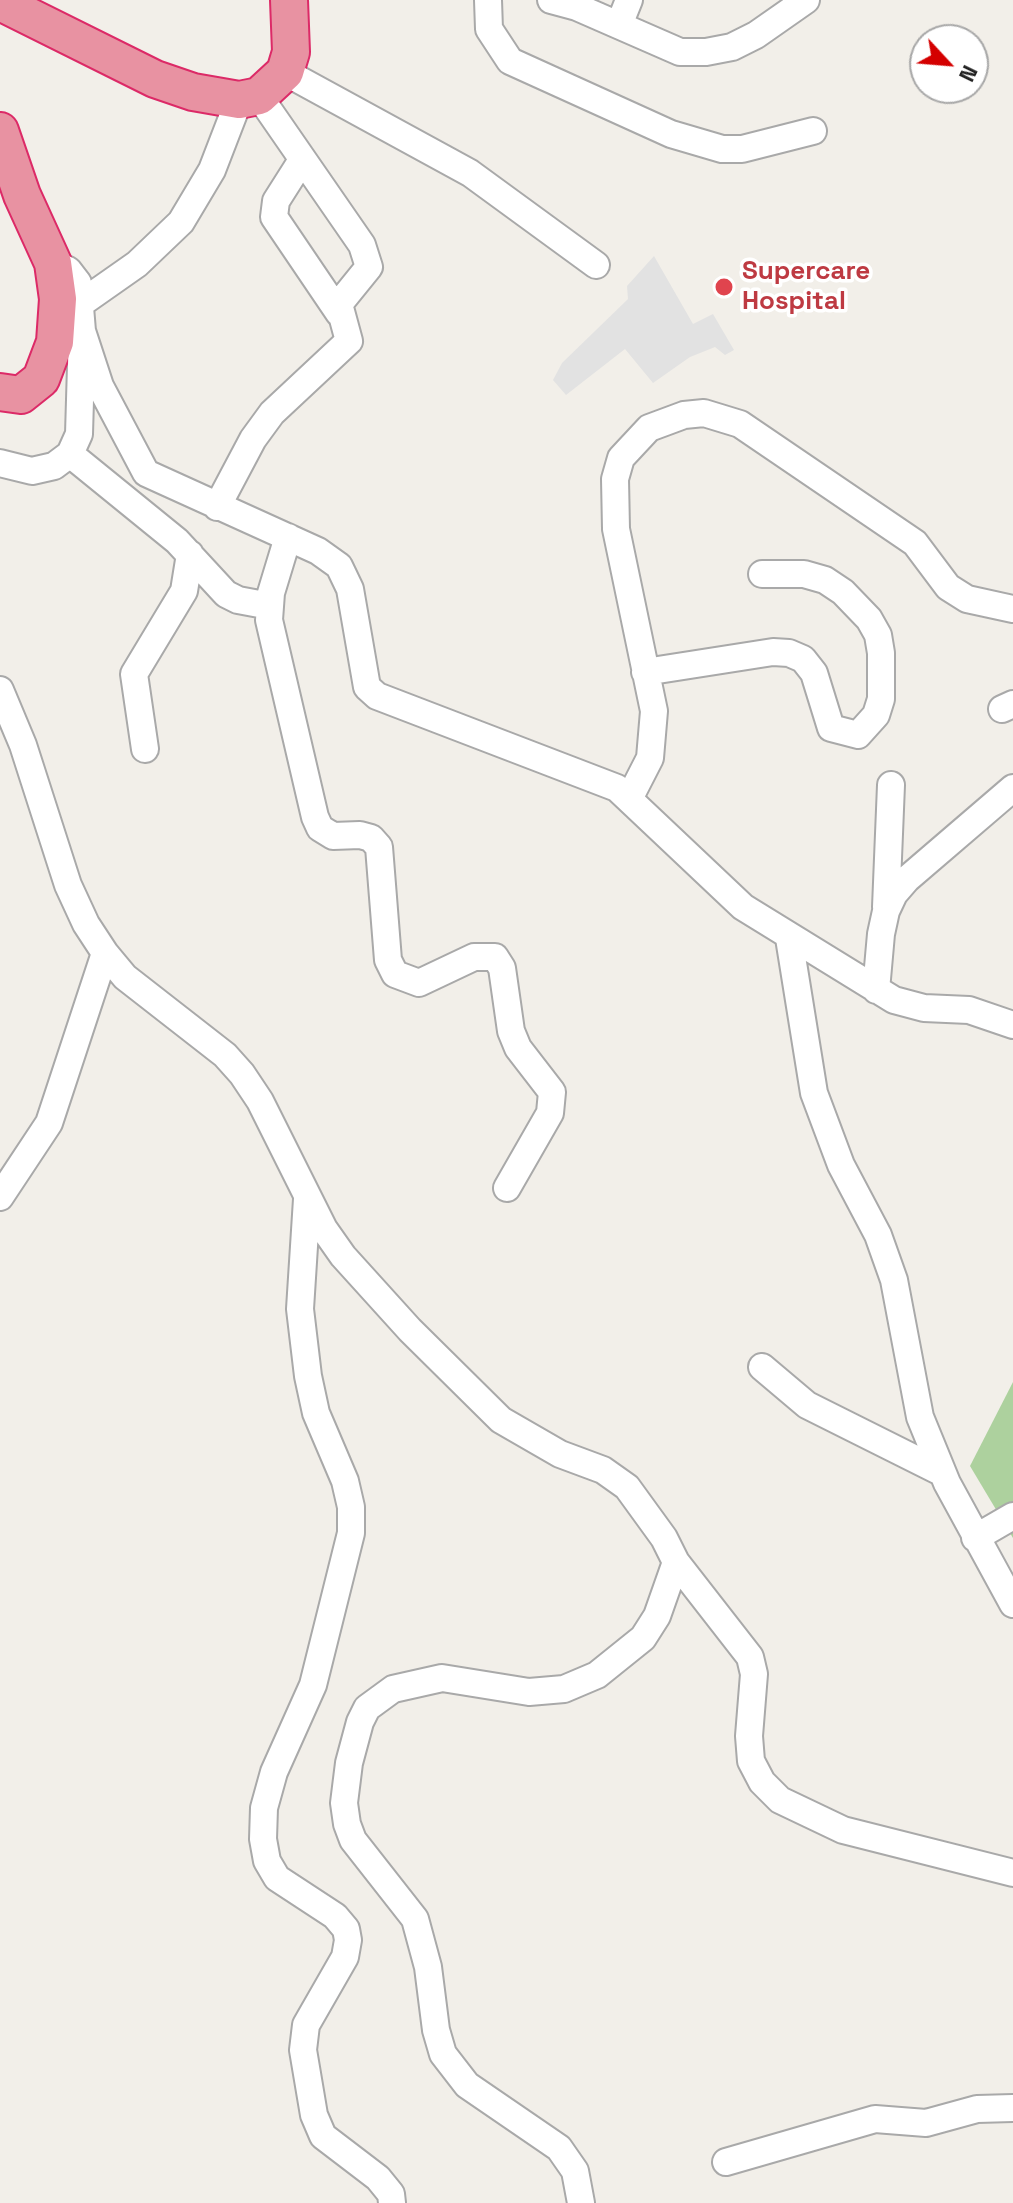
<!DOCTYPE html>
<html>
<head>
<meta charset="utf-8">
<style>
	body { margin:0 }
	#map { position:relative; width:1013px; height:2203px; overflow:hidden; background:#f2efe9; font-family:"Space Grotesk",sans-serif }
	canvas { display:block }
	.north { position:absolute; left:909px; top:24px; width:80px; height:80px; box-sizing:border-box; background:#fff; border:2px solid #a7a7a7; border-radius:50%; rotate:116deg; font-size:22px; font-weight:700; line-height:32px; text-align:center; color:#222 }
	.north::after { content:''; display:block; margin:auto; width:28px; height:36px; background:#d40000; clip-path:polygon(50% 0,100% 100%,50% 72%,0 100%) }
</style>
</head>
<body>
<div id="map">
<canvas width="1013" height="2203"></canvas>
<div class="north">N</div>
</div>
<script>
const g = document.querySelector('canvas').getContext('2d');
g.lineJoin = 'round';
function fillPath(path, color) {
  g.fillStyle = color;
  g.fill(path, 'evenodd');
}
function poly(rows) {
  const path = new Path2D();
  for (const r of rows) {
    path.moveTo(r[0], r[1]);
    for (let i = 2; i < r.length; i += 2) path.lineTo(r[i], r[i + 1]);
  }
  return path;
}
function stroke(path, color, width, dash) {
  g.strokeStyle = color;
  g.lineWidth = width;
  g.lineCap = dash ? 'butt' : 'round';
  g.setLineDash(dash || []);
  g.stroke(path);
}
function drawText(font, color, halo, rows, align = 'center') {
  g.font = font + ' "Space Grotesk",sans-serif';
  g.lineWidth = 7;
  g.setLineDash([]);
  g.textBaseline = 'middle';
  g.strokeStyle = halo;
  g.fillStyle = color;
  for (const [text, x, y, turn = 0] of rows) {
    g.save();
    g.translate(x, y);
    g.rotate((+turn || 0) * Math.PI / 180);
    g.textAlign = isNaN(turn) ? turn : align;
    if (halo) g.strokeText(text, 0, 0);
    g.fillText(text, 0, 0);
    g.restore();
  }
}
const forest = poly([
	[1013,1382,1013,1538,970,1466]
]);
const parking = poly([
	[654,256,693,324,713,314,734,350,725,355,715,347,690,357,653,383,625,349,566,395,553,380,562,363,628,299,627,286]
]);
const minor = poly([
	[488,0,489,29,510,61,671,134,722,149,742,149,813,131],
	[551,0,577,7,680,52,706,52,732,47,756,35,806,0],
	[619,25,629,0],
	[285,72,470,173,596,265],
	[302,160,276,201,274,217,339,313],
	[80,304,137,264,181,222,212,170,239,100],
	[82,331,100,386,146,473,318,551,339,566,350,589,367,687,377,696,617,788,743,907,894,1000,924,1008,969,1010,1013,1025],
	[70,454,177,541,226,594,238,600,270,606],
	[0,463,32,471,54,466,70,454,79,434,82,331,78,283,68,270,53,263],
	[217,507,253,439,272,413,349,341,339,304,369,267,362,245,259,96],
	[288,537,271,593,269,620,315,817,320,828,333,836,360,835,371,838,379,847,388,960,395,974,419,983,474,957,495,957,502,968,511,1031,518,1048,552,1092,550,1113,507,1188],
	[645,672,773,652,789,653,803,659,814,673,831,728,858,735,876,715,881,699,881,653,878,635,869,619,843,592,825,580,804,574,762,574],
	[0,690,23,745,68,885,86,924,105,953,125,977,225,1055,242,1074,260,1101,324,1229,343,1256,410,1330,501,1420,560,1454,603,1470,627,1487,664,1538,676,1562,657,1616,643,1638,597,1675,564,1689,529,1692,442,1678,393,1689,367,1708,360,1722,349,1763,344,1803,347,1824,353,1840,415,1919,428,1967,436,2030,443,2054,467,2085,559,2148,575,2171,581,2203],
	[1002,709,1013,704],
	[145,749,134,674,184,591,190,554],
	[629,799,650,758,654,711,616,529,615,479,621,458,649,428,684,415,704,413,740,424,915,543,948,587,967,599,1013,609],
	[886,907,891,785],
	[789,938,814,1093,841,1165,878,1235,894,1280,920,1417,947,1483,1013,1604],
	[876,990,881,934,886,911,894,894,907,879,1013,788],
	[0,1197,49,1123,105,953],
	[307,1199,300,1309,308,1376,316,1413,345,1481,351,1507,351,1533,313,1685,274,1772,264,1808,263,1839,267,1861,277,1878,335,1916,346,1929,348,1940,345,1957,306,2025,303,2050,314,2115,323,2136,378,2178,391,2194,392,2203],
	[762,1367,807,1405,941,1472],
	[975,1538,1013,1516],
	[676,1562,750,1657,754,1674,749,1736,751,1761,762,1782,780,1800,843,1830,1013,1873],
	[726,2162,875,2119,926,2123,977,2109,1013,2108]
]);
const highway = poly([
	[0,2,155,79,193,92,239,100,259,96,285,72,291,52,289,0],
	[0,131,22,195,53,263,58,299,55,342,41,379,21,395,0,392]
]);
const markers = [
	[724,287,10,"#e0444e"]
];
const healthNames = [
	["Supercare",742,272],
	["Hospital",742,302]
];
fillPath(forest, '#add19e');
fillPath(parking, '#e2e2e2');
stroke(minor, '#a9a9a9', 30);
stroke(highway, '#dc2a67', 40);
stroke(minor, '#fff', 26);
stroke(highway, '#e892a2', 36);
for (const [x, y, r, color] of markers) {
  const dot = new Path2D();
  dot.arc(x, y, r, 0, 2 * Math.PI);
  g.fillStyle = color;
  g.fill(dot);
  stroke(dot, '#fff', 3);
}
drawText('bold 26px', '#be3a42', '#fff', healthNames, 'left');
</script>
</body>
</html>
